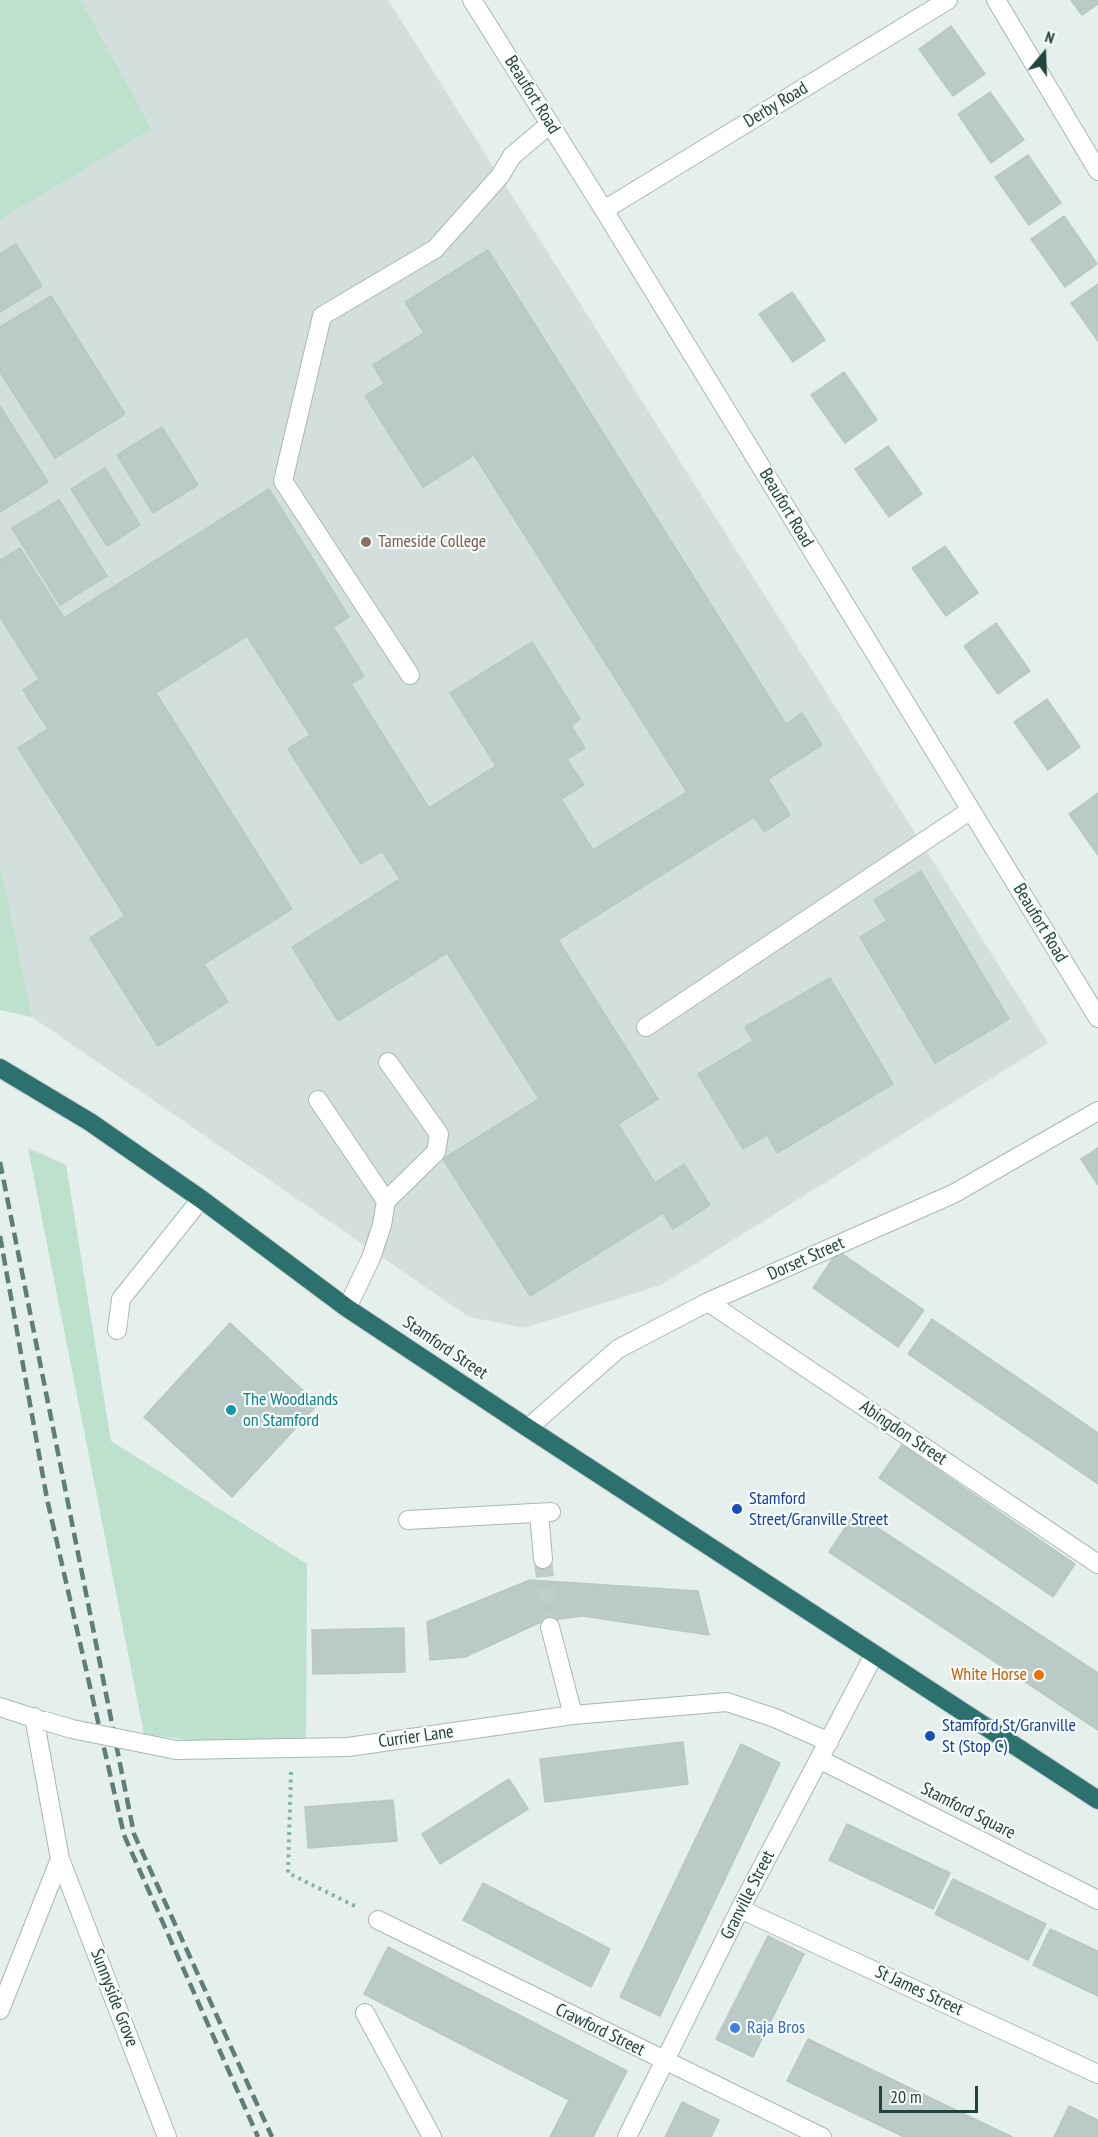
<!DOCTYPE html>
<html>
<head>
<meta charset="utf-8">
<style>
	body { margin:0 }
	#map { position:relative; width:1098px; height:2137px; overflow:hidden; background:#e5efec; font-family:"PT Sans Narrow",sans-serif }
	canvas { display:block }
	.north { position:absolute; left:1014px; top:24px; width:60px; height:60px; -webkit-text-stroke:4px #f6fbf9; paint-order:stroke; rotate:19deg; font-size:16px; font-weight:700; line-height:24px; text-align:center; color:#23433f }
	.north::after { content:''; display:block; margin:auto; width:21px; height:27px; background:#23433f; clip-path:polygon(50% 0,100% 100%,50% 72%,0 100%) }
	.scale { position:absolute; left:879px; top:2086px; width:99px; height:27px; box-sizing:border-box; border:3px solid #23433f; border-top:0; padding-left:8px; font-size:18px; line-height:21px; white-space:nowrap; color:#23433f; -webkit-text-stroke:4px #f6fbf9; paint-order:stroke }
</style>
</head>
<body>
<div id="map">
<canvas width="1098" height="2137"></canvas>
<div class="north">N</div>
<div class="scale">20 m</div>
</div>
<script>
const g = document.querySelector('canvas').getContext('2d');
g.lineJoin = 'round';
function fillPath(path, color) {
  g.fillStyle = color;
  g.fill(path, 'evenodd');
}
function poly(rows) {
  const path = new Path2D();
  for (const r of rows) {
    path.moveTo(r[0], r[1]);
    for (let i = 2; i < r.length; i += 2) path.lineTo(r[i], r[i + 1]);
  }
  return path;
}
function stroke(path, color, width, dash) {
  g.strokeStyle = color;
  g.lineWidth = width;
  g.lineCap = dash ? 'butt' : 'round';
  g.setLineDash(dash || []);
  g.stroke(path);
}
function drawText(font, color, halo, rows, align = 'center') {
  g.font = font + ' "PT Sans Narrow",sans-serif';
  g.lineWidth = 4.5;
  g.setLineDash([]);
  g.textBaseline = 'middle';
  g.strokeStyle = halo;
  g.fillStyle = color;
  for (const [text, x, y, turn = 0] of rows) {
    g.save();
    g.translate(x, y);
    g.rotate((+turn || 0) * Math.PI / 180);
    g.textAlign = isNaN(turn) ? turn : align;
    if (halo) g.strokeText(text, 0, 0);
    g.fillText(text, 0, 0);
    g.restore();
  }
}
const built = poly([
	[81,0,388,0,1048,1043,661,1285,524,1328,469,1317,32,1017,0,863,0,220,152,129]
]);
const green = poly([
	[0,0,81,0,152,129,0,220],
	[0,863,32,1017,0,1010],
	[28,1148,66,1165,111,1441,307,1564,306,1739,211,1743,144,1734]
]);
const building = poly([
	[1071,0,1098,0,1098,4,1082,15,1071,0],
	[951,26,985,74,953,96,919,49,951,26],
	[990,92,1024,140,991,163,958,114,990,92],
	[1028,155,1061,203,1029,225,995,177,1028,155],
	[1064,216,1097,264,1065,287,1031,239,1064,216],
	[16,244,42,286,0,312,0,254,16,244],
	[488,250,786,724,802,713,822,745,768,779,790,815,764,832,754,817,558,940,658,1099,618,1124,655,1183,684,1164,710,1205,673,1229,663,1213,530,1296,443,1159,539,1099,447,953,338,1021,292,947,400,879,382,851,361,864,288,749,310,735,247,636,156,693,292,909,204,964,228,1002,158,1046,90,938,125,916,18,748,48,729,23,690,39,679,0,617,0,560,20,548,64,618,269,489,349,617,333,627,364,676,351,684,429,808,496,766,450,693,532,642,580,719,571,726,585,748,567,759,584,785,561,799,593,850,687,792,474,455,423,487,365,396,384,384,373,365,424,333,405,302,488,250],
	[1098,284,1098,341,1071,303,1098,284],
	[792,292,825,340,793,362,759,314,792,292],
	[51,296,125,414,55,458,0,372,0,327,51,296],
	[844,372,877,420,845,443,811,395,844,372],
	[0,406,48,482,0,512,0,406],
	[162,427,198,485,153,513,117,455,162,427],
	[888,446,922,494,889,517,855,469,888,446],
	[105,468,140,525,107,546,71,489,105,468],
	[59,500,107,576,60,605,12,528,59,500],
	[945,546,978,593,946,616,912,568,945,546],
	[996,623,1030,671,998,694,964,646,996,623],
	[1047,699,1080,747,1048,770,1014,722,1047,699],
	[1098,793,1098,855,1069,814,1098,793],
	[921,871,1009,1019,935,1063,860,937,887,921,874,900,921,871],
	[830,978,893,1084,777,1153,767,1135,743,1149,698,1074,753,1041,745,1027,830,978],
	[1098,1148,1098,1185,1081,1159,1098,1148],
	[838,1251,924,1310,898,1347,813,1288,838,1251],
	[932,1319,1098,1433,1098,1484,908,1354,932,1319],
	[230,1323,318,1404,232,1497,144,1417,230,1323],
	[902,1445,1075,1564,1053,1597,879,1478,902,1445],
	[855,1513,1098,1673,1098,1730,829,1552,855,1513],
	[530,1580,698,1591,709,1635,583,1616,543,1621,465,1657,430,1660,427,1622,530,1580],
	[404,1628,405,1672,313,1674,312,1630,404,1628],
	[683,1742,688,1784,545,1802,540,1759,683,1742],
	[741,1744,780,1763,660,2016,620,1997,741,1744],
	[509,1779,528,1809,440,1864,422,1834,509,1779],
	[393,1800,397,1841,308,1848,305,1807,393,1800],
	[847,1824,950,1873,933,1909,829,1860,847,1824],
	[953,1879,1046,1924,1028,1960,935,1914,953,1879],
	[483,1883,610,1949,591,1987,463,1920,483,1883],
	[1050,1929,1098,1951,1098,1996,1033,1965,1050,1929],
	[768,1936,804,1954,753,2057,716,2039,768,1936],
	[388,1947,627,2071,593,2137,550,2137,569,2100,364,1994,388,1947],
	[808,2039,1012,2137,904,2137,787,2081,808,2039],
	[682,2102,719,2120,711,2137,665,2137,682,2102],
	[1069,2106,1098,2120,1098,2137,1054,2137,1069,2106]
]);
const minorTunnel = poly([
	[543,1559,550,1627]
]);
const path = poly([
	[291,1772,288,1873,357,1907]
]);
const minor = poly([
	[472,0,604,210,1098,1018],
	[996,0,1098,171],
	[604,210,948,0],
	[410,675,283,481,322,316,435,249,500,176,512,156,550,124],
	[646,1027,971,810],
	[318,1100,386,1201],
	[708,1302,1098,1564],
	[347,1308,371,1258,382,1225,386,1201,436,1152,439,1134,388,1062],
	[117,1330,121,1299,201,1199],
	[528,1428,618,1349,708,1302,953,1194,1098,1111],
	[539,1513,543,1559],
	[408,1520,551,1512],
	[550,1627,573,1715],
	[0,1707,43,1721],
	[34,1717,60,1859,167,2137],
	[176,1750,348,1747,573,1715,727,1702,775,1718,829,1742],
	[819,1759,1098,1900],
	[740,1909,1098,2074],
	[378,1920,822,2137],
	[0,2010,60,1859],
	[365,2013,432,2137],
	[627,2137,740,1909,874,1655]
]);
const highway = poly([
	[0,1068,90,1122,201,1199,347,1308,528,1428,1098,1800]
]);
const rail = poly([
	[0,1162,134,1834,272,2137],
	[0,1236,47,1499,124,1835,258,2137]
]);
const minorBridge = poly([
	[45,1721,72,1729,176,1750]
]);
const markers = [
	[366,542,6,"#8d6e63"],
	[231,1410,6,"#0f9aa8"],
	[737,1509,6,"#1a4fb4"],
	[1039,1675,6,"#e8710a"],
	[930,1736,6,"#1a4fb4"],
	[735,2028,6,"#3f7fe0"]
];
const streetNames = [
	["Beaufort Road",532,95,58],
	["Derby Road",776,105,-31],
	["Beaufort Road",786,508,59],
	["Beaufort Road",1040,923,59],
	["Dorset Street",806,1259,-24],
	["Stamford Street",445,1348,34],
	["Abingdon Street",903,1433,34],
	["Currier Lane",416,1737,-8],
	["Stamford Square",968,1811,27],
	["Granville Street",748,1895,-63],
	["St James Street",919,1991,25],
	["Sunnyside Grove",114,1998,69],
	["Crawford Street",600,2030,26]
];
const educationNames = [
	["Tameside College",378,542]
];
const cultureNames = [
	["The Woodlands",243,1400],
	["on Stamford",243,1421]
];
const transitNames = [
	["Stamford",749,1499],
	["Street/Granville Street",749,1520],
	["Stamford St/Granville",942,1726],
	["St (Stop C)",942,1747]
];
const foodNames = [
	["White Horse",1027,1675]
];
const shopNames = [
	["Raja Bros",747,2028]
];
fillPath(built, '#d3dfdc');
fillPath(green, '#bde1cd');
fillPath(building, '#bacac6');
stroke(building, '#b7c9c5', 1.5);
stroke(minorTunnel, '#becdc9', 18, [18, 9]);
stroke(minor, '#a7b8b5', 20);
stroke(highway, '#c1cac9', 20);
stroke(path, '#84b4ad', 4, [3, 4.5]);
stroke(minor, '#fff', 18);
stroke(highway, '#2d716e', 18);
stroke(rail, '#5e7e7a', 4.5, [12, 6]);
stroke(minorBridge, '#a7b8b5', 20, []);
stroke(minorBridge, '#fff', 18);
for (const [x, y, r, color] of markers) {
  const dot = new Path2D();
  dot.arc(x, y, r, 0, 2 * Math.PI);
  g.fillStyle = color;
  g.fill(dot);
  stroke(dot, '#f6fbf9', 2);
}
drawText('18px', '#23433f', '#f6fbf9', streetNames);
drawText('18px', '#785e54', '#f6fbf9', educationNames, 'left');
drawText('18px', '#0d838f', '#f6fbf9', cultureNames, 'left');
drawText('18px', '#164399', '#f6fbf9', transitNames, 'left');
drawText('18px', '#c56008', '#f6fbf9', foodNames, 'right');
drawText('18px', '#366cbe', '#f6fbf9', shopNames, 'left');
</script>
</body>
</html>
